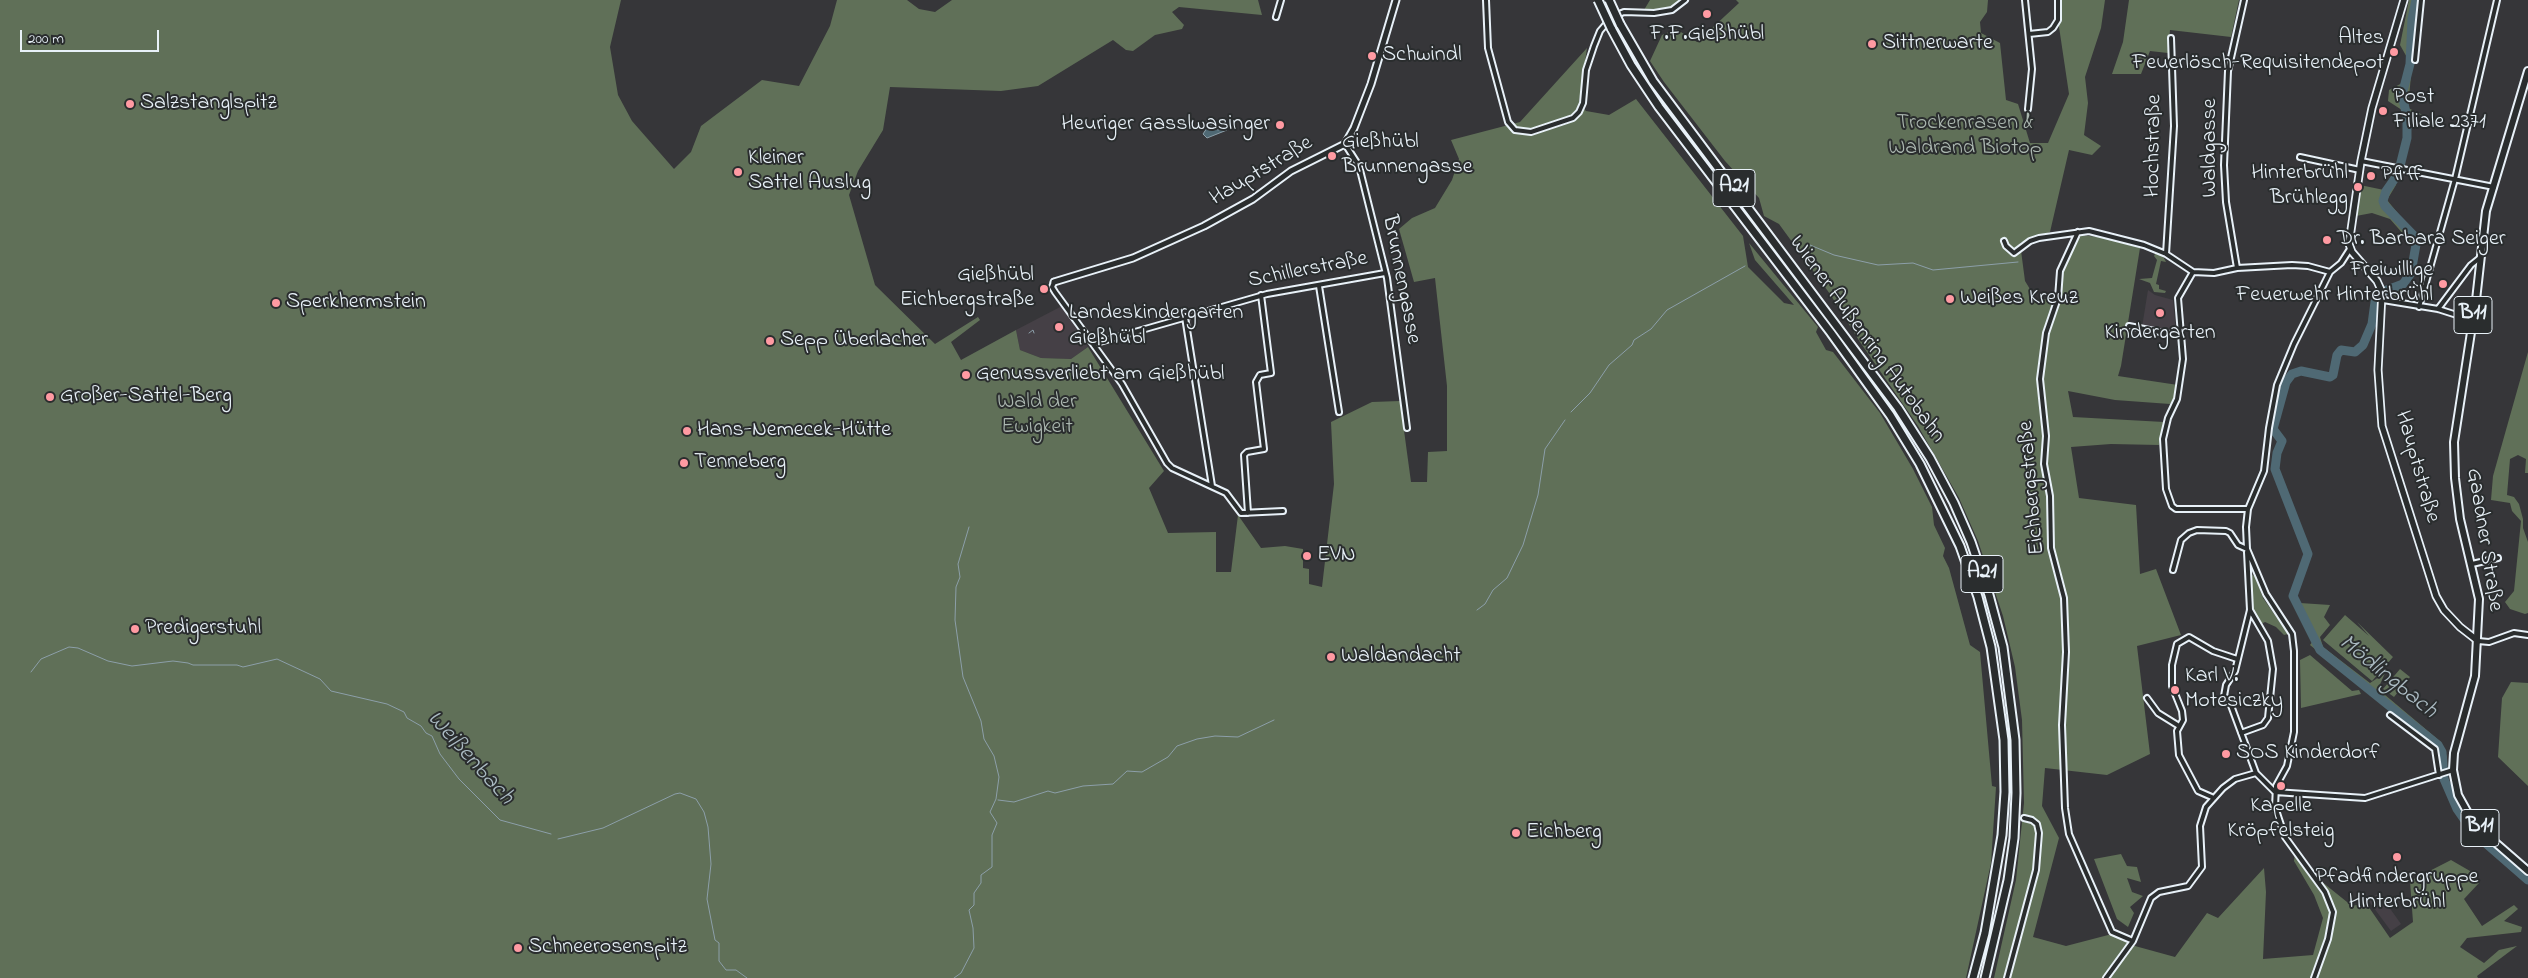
<!DOCTYPE html>
<html>
<head>
<meta charset="utf-8">
<style>
	body { margin:0 }
	#map { position:relative; width:2528px; height:978px; overflow:hidden; background:#363639; font-family:"Indie Flower",sans-serif }
	canvas { display:block }
	.scale { position:absolute; left:20px; top:30px; width:139px; height:22px; box-sizing:border-box; border:2px solid #e8f1f8; border-top:0; padding-left:6px; font-size:15px; line-height:18px; white-space:nowrap; color:#e8f1f8; -webkit-text-stroke:4px #2a2d2e; paint-order:stroke }
</style>
</head>
<body>
<div id="map">
<canvas width="2528" height="978"></canvas>
<div class="scale">200 m</div>
</div>
<script>
const g = document.querySelector('canvas').getContext('2d');
g.lineJoin = 'round';
function fillPath(path, color) {
  g.fillStyle = color;
  g.fill(path, 'evenodd');
}
function poly(rows) {
  const path = new Path2D();
  for (const r of rows) {
    path.moveTo(r[0], r[1]);
    for (let i = 2; i < r.length; i += 2) path.lineTo(r[i], r[i + 1]);
  }
  return path;
}
function stroke(path, color, width, dash) {
  g.strokeStyle = color;
  g.lineWidth = width;
  g.lineCap = dash ? 'butt' : 'round';
  g.setLineDash(dash || []);
  g.stroke(path);
}
function drawText(font, color, halo, rows, align = 'center') {
  g.font = font + ' "Indie Flower",sans-serif';
  g.lineWidth = 4;
  g.setLineDash([]);
  g.textBaseline = 'middle';
  g.strokeStyle = halo;
  g.fillStyle = color;
  for (const [text, x, y, turn = 0] of rows) {
    g.save();
    g.translate(x, y);
    g.rotate((+turn || 0) * Math.PI / 180);
    g.textAlign = isNaN(turn) ? turn : align;
    if (halo) g.strokeText(text, 0, 0);
    g.fillText(text, 0, 0);
    g.restore();
  }
}
const built = poly([
	[2148,290,2155,295,2173,300,2176,333,2142,327],
	[1062,306,1088,347,1071,359,1041,358,1020,350,1016,330],
	[2379,893,2401,924,2391,931,2368,900]
]);
const green = poly([
	[0,0,621,0,610,47,618,95,632,121,674,169,691,152,701,126,762,80,799,86,830,26,837,0,907,0,919,9,935,12,952,0,1258,0,1262,15,1179,7,1172,12,1184,25,1182,29,1155,35,1133,51,1126,50,1113,40,1038,86,1001,91,890,87,883,130,858,171,849,195,875,285,935,344,978,317,980,320,951,342,961,360,1016,330,1020,350,1041,358,1071,359,1088,347,1164,471,1149,488,1168,533,1216,532,1216,572,1231,572,1238,515,1261,548,1285,546,1303,549,1303,568,1309,569,1309,584,1322,587,1334,484,1331,422,1372,402,1400,401,1411,482,1427,482,1428,452,1447,451,1447,386,1435,278,1414,282,1399,229,1412,218,1435,208,1452,180,1459,159,1451,140,1520,122,1587,48,1579,103,1586,111,1609,115,1636,99,1743,236,1748,267,1784,303,1794,305,1755,260,1749,243,1818,327,1816,332,1826,350,1833,352,1880,413,1913,469,1932,507,1934,525,1945,548,1943,556,1949,568,1970,645,1980,652,1992,786,1996,787,1991,863,1966,978,0,978],
	[1650,0,1680,0,1669,8,1644,10],
	[1736,0,1988,0,1987,12,1980,22,1981,33,2000,43,2006,100,2018,104,2030,143,2048,143,2069,94,2055,0,2105,0,2101,28,2085,77,2088,103,2084,135,2101,146,2092,155,2069,150,2050,232,2020,243,2025,281,2036,299,2066,299,2058,291,2060,271,2081,235,2115,239,2140,248,2121,366,2118,376,2178,385,2174,400,2170,404,2115,400,2068,391,2073,417,2164,422,2159,445,2111,444,2071,447,2079,498,2136,505,2140,574,2156,569,2181,635,2137,646,2150,754,2107,775,2045,768,2042,806,2059,838,2033,937,2066,946,2112,934,2135,946,2175,957,2207,913,2218,918,2264,868,2266,892,2263,959,2313,955,2323,918,2314,895,2294,861,2295,853,2306,869,2352,906,2366,903,2390,938,2413,922,2410,881,2451,860,2470,871,2479,883,2464,899,2482,926,2514,905,2518,909,2504,921,2522,927,2521,932,2467,938,2460,947,2484,963,2499,950,2517,946,2477,976,2478,978,1994,978,2016,880,2024,803,2022,720,2015,667,2003,616,1978,541,1959,498,1918,426,1860,342,1830,294,1779,224,1764,216,1759,198,1725,161,1664,82,1650,61,1662,35,1676,29,1697,42,1739,3],
	[2129,0,2239,0,2231,37,2170,30,2168,53,2150,51,2141,74,2112,74,2123,42],
	[2409,0,2418,0,2408,108,2423,115,2405,112,2388,101,2389,90,2404,82,2409,61,2400,45],
	[2392,174,2397,180,2396,185,2387,200,2419,239,2408,279,2397,298,2386,290,2404,278,2413,255,2412,244,2390,219,2372,213,2356,216,2360,185,2384,190],
	[2156,252,2164,258,2166,262,2161,261,2156,284,2159,285,2159,289,2166,291,2165,293,2154,292,2150,283,2139,279,2152,278,2157,260,2154,256],
	[2528,352,2528,473,2525,473,2526,459,2518,455,2510,459,2507,495,2514,497,2519,504,2523,519,2523,528,2528,542,2528,613,2525,614,2510,609,2505,602,2514,591,2521,521,2512,511,2510,503,2491,500,2493,476],
	[2249,574,2255,576,2263,598,2288,634,2284,635,2276,627,2265,622,2261,624,2252,612],
	[2300,603,2330,605,2324,617,2330,625,2320,637,2323,647,2370,683,2385,673,2378,689,2441,742,2447,757,2446,769,2441,771,2435,745,2428,742,2310,645,2316,637],
	[2345,615,2369,636,2357,622,2393,657,2372,681,2323,640],
	[2310,655,2352,691,2359,690,2361,694,2301,708,2300,660],
	[2400,669,2410,677,2394,697,2383,689],
	[2511,682,2528,683,2528,786,2498,757,2502,698],
	[2121,854,2127,866,2137,867,2141,882,2127,878,2132,892,2143,896,2130,907,2134,913,2128,927,2117,919,2094,859]
]);
const water = poly([
	[1207,121,1214,128,1218,130,1226,127,1227,130,1207,138,1203,134,1207,128,1205,124,1207,121]
]);
const stream = poly([
	[1805,247,1810,245,1834,255,1878,265,1913,263,1933,270,2018,262],
	[1029,333,1033,330,1034,333],
	[1571,412,1590,393,1609,365,1632,345,1634,340,1651,329,1667,310,1745,266],
	[1477,610,1485,604,1493,590,1507,578,1523,545,1538,495,1545,449,1565,420],
	[31,672,41,659,69,647,78,648,108,661,132,666,173,661,188,663,193,665,237,665,243,667,277,659,320,679,331,691,387,704,404,712,407,718,421,726,426,733,432,736,440,754,459,779,500,820,551,834],
	[998,800,1014,802,1048,791,1055,793,1083,786,1113,784,1127,771,1142,772,1168,757,1177,746,1197,739,1215,736,1238,737,1274,720],
	[558,839,603,828,675,794,680,793,696,799,704,812,708,827,711,864,707,899,715,940,719,943,719,961,726,970,736,970,747,978],
	[954,978,961,973,974,948,973,928,969,910,974,905,974,893,981,883,981,875,992,867,992,835,997,823,990,812,996,799,999,777,994,756,984,739,981,721,963,677,955,620,956,587,960,577,958,564,969,527]
]);
const river = poly([
	[2416,0,2412,19,2410,64,2402,95,2407,117,2407,138,2398,174,2386,191,2383,201,2385,206,2417,239,2411,273,2403,284,2379,293,2375,302,2372,324,2363,345,2355,352,2341,350,2337,355,2333,375,2330,377,2301,371,2292,374,2286,382,2273,429,2282,441,2277,453,2275,469,2308,554,2293,596,2320,650,2438,745,2442,752,2444,779,2457,809,2473,832,2528,880]
]);
const minor = poly([
	[1486,0,1488,48,1508,122,1515,130,1531,132,1573,118,1579,112,1583,103,1586,70,1594,46,1600,31,1612,17,1624,12,1654,13,1672,10,1685,0],
	[2025,0,2032,69,2028,109],
	[1276,17,1281,0],
	[2029,34,2048,32,2053,28,2058,20,2058,0],
	[2415,60,2421,0],
	[1345,144,1359,166,1387,278,1407,428],
	[2300,157,2360,170],
	[2361,161,2494,187],
	[2078,232,2060,271,2058,298,2046,333,2040,379,2046,436,2044,464,2050,496,2051,548,2064,598,2066,652,2062,725,2065,808,2069,834,2112,932,2133,941],
	[2004,241,2006,246,2014,253,2030,241,2039,238,2089,231,2144,245,2166,254,2193,272,2214,273,2237,268,2292,265,2308,266,2330,272],
	[2166,254,2174,126,2171,38],
	[2237,268,2226,202,2224,165,2228,71,2244,0],
	[2193,272,2178,298,2183,359,2177,399,2168,418,2163,439,2166,489,2172,506,2176,509,2248,509],
	[1054,282,1052,287,1055,292,1122,384,1167,463,1172,468,1226,493,1241,513,1283,511],
	[1319,286,1339,412],
	[2383,300,2438,309,2460,316],
	[2419,307,2455,179,2497,0],
	[2438,309,2471,265,2481,257],
	[1185,317,1212,486],
	[2129,326,2180,336],
	[1093,344,1267,294,1385,273],
	[1248,513,1244,455,1247,452,1264,449,1256,382,1260,375,1271,373,1261,295],
	[2247,552,2250,610,2235,671,2226,685,2224,696,2229,700,2256,773,2275,792],
	[2472,564,2498,558],
	[2173,570,2181,540,2189,533,2197,530,2226,531,2230,533,2238,545,2247,549],
	[2478,641,2489,642,2514,633,2528,635],
	[2147,698,2158,713,2179,726],
	[2390,715,2435,749,2439,775],
	[2241,733,2263,725,2268,718,2273,669,2268,641,2250,610],
	[2275,792,2365,798,2453,770],
	[2214,798,2198,791,2179,755,2177,731,2183,720,2182,711,2172,686,2172,665,2177,644,2189,637,2213,651,2237,659],
	[2007,978,2036,870,2039,833,2037,824,2032,820,2024,818],
	[2106,978,2133,941,2151,898,2159,892,2188,886,2202,867,2200,826,2206,807,2223,788,2235,779,2256,773],
	[2314,978,2328,939,2333,912,2325,892,2285,837,2275,807,2276,786,2287,766,2294,732,2294,651,2292,634,2266,594,2247,549,2246,527,2248,509,2264,471,2269,428,2277,385,2294,344,2330,272,2341,263,2350,249]
]);
const tertiary = poly([
	[1054,282,1133,258,1204,226,1253,199,1291,171,1345,144,1354,128,1371,84,1396,0]
]);
const secondary = poly([
	[2404,0,2372,108,2361,161,2349,244,2352,252,2377,281,2382,292,2378,370,2382,426,2436,596,2444,610,2460,627,2478,641]
]);
const primary = poly([
	[2528,71,2486,211,2476,300,2454,442,2455,478,2460,519,2479,599,2475,676,2454,753,2453,770,2458,795,2468,813,2489,837,2528,871]
]);
const motorway = poly([
	[1620,24,1653,81,1898,408,1930,458,1954,503,1971,542,1989,595,2003,647,2015,740,2016,793,2014,838,2008,880,1985,978],
	[1611,28,1631,65,1659,107,1831,333,1890,415,1920,464,1960,546,1978,597,1991,647,2004,740,2005,792,2002,835,1985,933,1973,978]
]);
const motorwayBridge = poly([
	[1598,0,1611,28],
	[1609,0,1620,24]
]);
const markers = [
	[1707,14,5,"#ff9aa2"],
	[1872,44,5,"#ff9aa2"],
	[2394,52,5,"#ff9aa2"],
	[1372,56,5,"#ff9aa2"],
	[130,104,5,"#ff9aa2"],
	[2383,111,5,"#ff9aa2"],
	[1280,125,5,"#ff9aa2"],
	[1332,156,5,"#ff9aa2"],
	[738,172,5,"#ff9aa2"],
	[2371,176,5,"#ff9aa2"],
	[2358,187,5,"#ff9aa2"],
	[2327,240,5,"#ff9aa2"],
	[2443,284,5,"#ff9aa2"],
	[1044,289,5,"#ff9aa2"],
	[1950,299,5,"#ff9aa2"],
	[276,303,5,"#ff9aa2"],
	[2160,313,5,"#ff9aa2"],
	[1059,327,5,"#ff9aa2"],
	[770,341,5,"#ff9aa2"],
	[966,375,5,"#ff9aa2"],
	[50,397,5,"#ff9aa2"],
	[687,431,5,"#ff9aa2"],
	[684,463,5,"#ff9aa2"],
	[1307,556,5,"#ff9aa2"],
	[135,629,5,"#ff9aa2"],
	[1331,657,5,"#ff9aa2"],
	[2175,690,5,"#ff9aa2"],
	[2226,754,5,"#ff9aa2"],
	[2281,786,5,"#ff9aa2"],
	[1516,833,5,"#ff9aa2"],
	[2397,857,5,"#ff9aa2"],
	[518,948,5,"#ff9aa2"]
];
const shields = [
	[1734,188,42],
	[2473,315,38],
	[1982,574,42],
	[2480,828,38]
];
const shieldNames = [
	["A21",1734,188],
	["B11",2473,315],
	["A21",1982,574],
	["B11",2480,828]
];
const poiNames = [
	["F.F.Gießhübl",1707,35,"center"],
	["Altes",2384,39,"right"],
	["Feuerlösch-Requisitendepot",2384,64,"right"],
	["Sittnerwarte",1882,44],
	["Schwindl",1382,56],
	["Post",2393,98],
	["Filiale 2371",2393,123],
	["Salzstanglspitz",140,104],
	["Heuriger Gasslwasinger",1270,125,"right"],
	["Gießhübl",1342,143],
	["Brunnengasse",1342,168],
	["Kleiner",748,159],
	["Sattel Auslug",748,184],
	["Hinterbrühl",2348,174,"right"],
	["Brühlegg",2348,199,"right"],
	["Pfiff",2381,176],
	["Dr. Barbara Seiger",2337,240],
	["Freiwillige",2433,271,"right"],
	["Feuerwehr Hinterbrühl",2433,296,"right"],
	["Gießhübl",1034,276,"right"],
	["Eichbergstraße",1034,301,"right"],
	["Weißes Kreuz",1960,299],
	["Sperkhermstein",286,303],
	["Landeskindergarten",1069,314],
	["Gießhübl",1069,339],
	["Kindergarten",2160,334,"center"],
	["Sepp Überlacher",780,341],
	["Genussverliebt am Gießhübl",976,375],
	["Großer-Sattel-Berg",60,397],
	["Hans-Nemecek-Hütte",697,431],
	["Tenneberg",694,463],
	["EVN",1317,556],
	["Predigerstuhl",145,629],
	["Waldandacht",1341,657],
	["Karl V.",2185,677],
	["Motesiczky",2185,702],
	["SOS Kinderdorf",2236,754],
	["Kapelle",2281,807,"center"],
	["Kröpfelsteig",2281,832,"center"],
	["Eichberg",1526,833],
	["Pfadfindergruppe",2397,878,"center"],
	["Hinterbrühl",2397,903,"center"],
	["Schneerosenspitz",528,948]
];
const parkNames = [
	["Trockenrasen &",1965,124],
	["Waldrand Biotop",1965,149],
	["Wald der",1037,403],
	["Ewigkeit",1037,428]
];
const streetNames = [
	["Hochstraße",2155,146,-89],
	["Waldgasse",2211,148,-90],
	["Hauptstraße",1262,172,-31],
	["Schillerstraße",1308,271,-11],
	["Brunnengasse",1400,280,79],
	["Wiener Außenring Autobahn",1866,340,54],
	["Hauptstraße",2416,467,74],
	["Eichbergstraße",2033,488,-95],
	["Gaadner Straße",2483,540,81]
];
const waterNames = [
	["Mödlingbach",2387,678,39],
	["Weißenbach",469,759,48]
];
fillPath(built, '#454046');
fillPath(green, '#607058');
fillPath(water, '#4f6974');
stroke(water, '#8c9fa9', 1);
stroke(stream, '#8c9fa9', 1);
stroke(river, '#4f6974', 9);
stroke(minor, '#e8f1f8', 8);
stroke(tertiary, '#e8f1f8', 9);
stroke(secondary, '#e8f1f8', 9);
stroke(primary, '#e8f1f8', 10);
stroke(motorway, '#e8f1f8', 11);
stroke(minor, '#2a2d2e', 4);
stroke(tertiary, '#2a2d2e', 5);
stroke(secondary, '#2a2d2e', 5.5);
stroke(primary, '#2a2d2e', 6);
stroke(motorway, '#2a2d2e', 7);
stroke(motorwayBridge, '#e8f1f8', 11, []);
stroke(motorwayBridge, '#2a2d2e', 7);
for (const [x, y, r, color] of markers) {
  const dot = new Path2D();
  dot.arc(x, y, r, 0, 2 * Math.PI);
  g.fillStyle = color;
  g.fill(dot);
  stroke(dot, '#2a2d2e', 2);
}
for (const [x, y, w] of shields) {
  const box = new Path2D();
  box.roundRect(x - w / 2, y - 18.5, w, 37, 4);
  g.fillStyle = '#2a2d2e';
  g.fill(box);
  stroke(box, '#e8f1f8', 1);
}
drawText('bold 21px', '#e8f1f8', null, shieldNames);
drawText('22px', '#e8f1f8', '#2a2d2e', poiNames, 'left');
drawText('22px', '#abb7b0', '#2a2d2e', parkNames);
drawText('22px', '#e8f1f8', '#2a2d2e', streetNames);
drawText('italic 24px', '#abbbc3', '#2a2d2e', waterNames);
</script>
</body>
</html>
